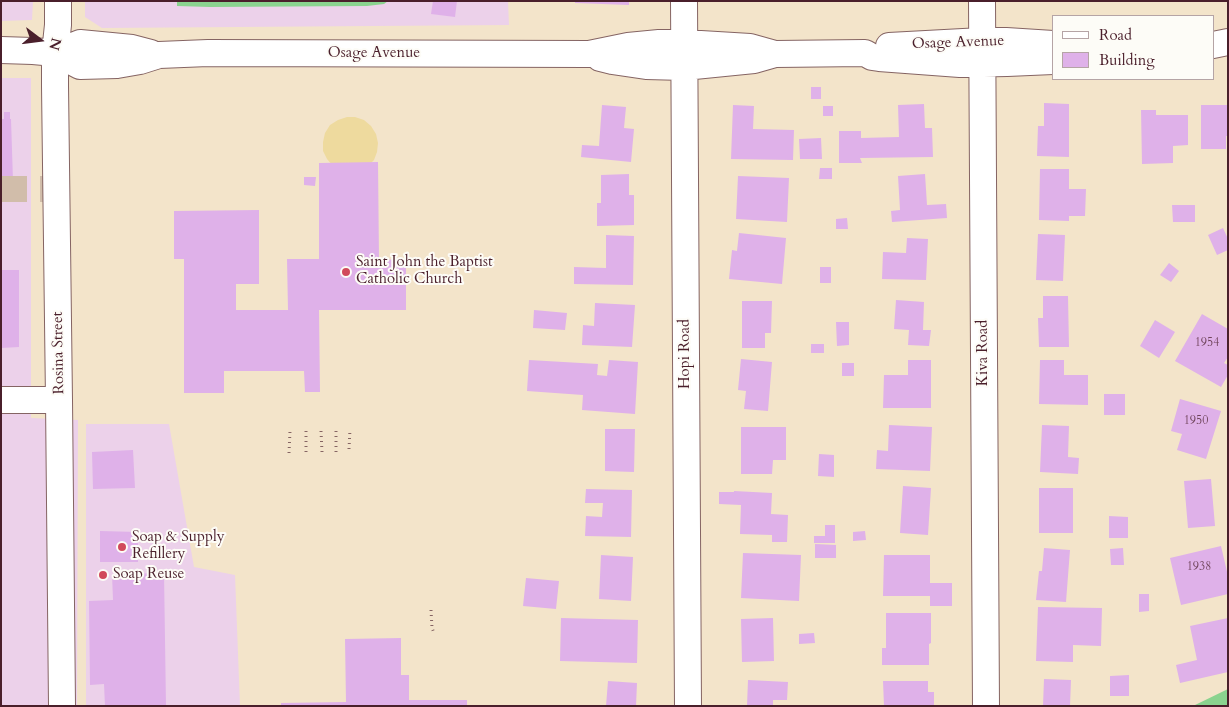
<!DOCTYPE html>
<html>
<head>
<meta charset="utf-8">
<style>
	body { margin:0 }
	#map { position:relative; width:1229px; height:707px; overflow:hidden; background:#f3e4ca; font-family:Cardo,serif }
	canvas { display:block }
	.frame { position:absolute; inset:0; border:2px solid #4a1f2b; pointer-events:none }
	.legend { position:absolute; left:1052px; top:15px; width:162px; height:65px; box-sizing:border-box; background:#fdfcf7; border:1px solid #b5a4a5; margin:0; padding:6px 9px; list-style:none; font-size:15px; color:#4a1f2b }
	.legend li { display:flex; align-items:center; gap:10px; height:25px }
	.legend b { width:25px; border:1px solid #b5a4a5 }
	.north { position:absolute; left:15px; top:15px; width:50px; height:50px; -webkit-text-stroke:4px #fdfcf7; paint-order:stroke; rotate:105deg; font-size:14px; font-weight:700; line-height:20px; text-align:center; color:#4a1f2b }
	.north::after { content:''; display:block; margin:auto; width:18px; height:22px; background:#4a1f2b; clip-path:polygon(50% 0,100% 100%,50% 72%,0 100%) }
</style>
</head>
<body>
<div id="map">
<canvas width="1229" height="707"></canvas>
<div class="frame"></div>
<ul class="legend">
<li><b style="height:6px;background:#fff"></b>Road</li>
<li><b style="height:14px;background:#dfb1e9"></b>Building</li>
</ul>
<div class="north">N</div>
</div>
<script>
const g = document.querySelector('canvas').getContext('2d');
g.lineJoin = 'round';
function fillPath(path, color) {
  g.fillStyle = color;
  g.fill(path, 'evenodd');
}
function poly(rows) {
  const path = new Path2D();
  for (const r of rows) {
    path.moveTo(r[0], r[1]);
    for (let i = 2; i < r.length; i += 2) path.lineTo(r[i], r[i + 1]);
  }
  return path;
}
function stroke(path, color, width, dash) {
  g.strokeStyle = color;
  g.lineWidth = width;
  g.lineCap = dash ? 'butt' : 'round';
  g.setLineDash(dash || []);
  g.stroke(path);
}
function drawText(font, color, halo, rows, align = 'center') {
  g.font = font + ' Cardo,serif';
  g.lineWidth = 4;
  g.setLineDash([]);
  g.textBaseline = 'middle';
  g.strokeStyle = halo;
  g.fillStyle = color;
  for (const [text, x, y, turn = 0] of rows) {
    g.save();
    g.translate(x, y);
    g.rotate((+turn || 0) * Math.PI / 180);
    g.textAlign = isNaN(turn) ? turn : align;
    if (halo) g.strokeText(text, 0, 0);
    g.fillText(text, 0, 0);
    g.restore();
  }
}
const built = poly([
	[1,1,33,1,32,20,1,21],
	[85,1,508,1,509,25,102,28,85,17],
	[1,78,31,78,31,418,78,420,77,706,1,706],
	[86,424,169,424,194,567,235,575,240,706,86,706]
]);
const green = poly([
	[177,1,388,1,384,4,367,6,210,7,177,6],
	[1228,689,1228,706,1193,706]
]);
const sand = poly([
	[347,117,355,117,364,120,371,126,376,134,378,143,377,152,374,160,367,167,333,166,327,159,323,151,323,142,325,133,330,125,338,120]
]);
const building = poly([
	[433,1,457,1,455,17,431,14],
	[575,1,629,1,629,5,575,3],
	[811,87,821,87,821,99,811,99],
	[1044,103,1069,104,1069,157,1037,156,1038,126,1044,126],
	[924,104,925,128,932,128,933,157,860,158,862,163,839,163,839,131,861,131,861,138,899,137,898,105],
	[602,105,626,107,624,128,634,129,631,162,581,157,582,145,599,146],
	[733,105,754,106,753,129,794,130,793,160,731,159],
	[1201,105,1228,105,1228,136,1226,136,1226,149,1201,149],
	[823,106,833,106,833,116,823,116],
	[1141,110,1156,110,1156,115,1188,115,1188,145,1173,146,1173,163,1142,164],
	[4,112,10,112,10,119,11,119,13,181,1,182,1,119,4,119],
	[821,138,822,159,800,159,799,139],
	[378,162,379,260,406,259,406,310,319,310,320,392,305,392,304,371,224,371,224,393,184,393,184,259,174,259,174,211,259,210,259,284,236,284,236,310,288,310,287,259,319,259,319,163],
	[820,168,832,168,832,179,819,179],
	[1040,169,1069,169,1069,189,1086,189,1085,216,1069,216,1069,221,1039,220],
	[629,174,629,195,634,195,634,225,597,226,597,203,601,203,601,175],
	[925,174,927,205,946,204,947,218,892,222,891,211,900,210,898,176],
	[738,176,789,178,787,222,736,219],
	[304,177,316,177,315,186,304,185],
	[1172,205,1195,205,1195,222,1173,222],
	[847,218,848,229,836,229,836,219],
	[1223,228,1228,239,1228,250,1217,255,1208,235],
	[739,233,786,238,782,284,729,279,732,250,737,251],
	[1038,234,1065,235,1063,281,1036,280],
	[606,235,634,236,633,285,574,284,574,267,606,268],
	[907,238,928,239,926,280,882,279,883,252,906,253],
	[1169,263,1179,271,1171,282,1160,275],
	[820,267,831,267,831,283,820,283],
	[1,270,19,270,19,347,1,348],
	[1043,296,1068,296,1069,347,1039,347,1038,318,1043,318],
	[896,300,924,302,923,330,931,330,929,346,908,345,909,330,894,329],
	[742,301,772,301,771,333,765,333,765,348,742,348],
	[595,303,635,305,632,347,582,345,583,325,594,326],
	[534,310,567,313,565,330,533,328],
	[1202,314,1228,329,1228,357,1224,363,1228,365,1228,375,1221,387,1175,361],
	[1155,320,1175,332,1159,358,1140,346],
	[836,322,849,322,849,345,837,346],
	[811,344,824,344,824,353,811,353],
	[741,359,772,362,768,411,744,409,746,391,738,390],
	[529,360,598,364,597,375,607,376,609,360,638,362,635,414,582,410,583,395,527,391],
	[908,360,931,360,931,408,883,408,884,375,908,375],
	[1040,360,1064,360,1064,375,1088,375,1088,405,1039,404],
	[842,363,854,363,854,376,842,376],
	[1104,394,1125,394,1125,415,1104,415],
	[1180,399,1221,411,1206,459,1177,450,1182,434,1171,431],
	[889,425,932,427,930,471,876,469,877,450,888,451],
	[1042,425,1069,426,1068,457,1079,458,1078,474,1040,472],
	[741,427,786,427,786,460,773,460,772,474,741,474],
	[605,429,635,429,634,472,605,471],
	[133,450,135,488,93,489,92,452],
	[819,454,834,455,834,477,818,476],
	[1211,479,1215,526,1188,528,1184,481],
	[903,486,931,488,928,535,900,533],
	[1039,488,1073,488,1073,533,1039,533],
	[586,489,632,490,631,537,585,536,586,516,602,517,603,503,585,503],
	[734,491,772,493,771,514,788,515,787,542,772,542,772,535,740,534,741,505,719,504,719,492,734,492],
	[1109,516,1128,517,1128,538,1109,538],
	[825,525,835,525,835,543,814,543,814,536,825,536],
	[100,531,138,532,138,562,100,562],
	[865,531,866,540,853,541,853,532],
	[815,544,836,545,836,558,815,558],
	[1221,546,1228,576,1228,594,1181,605,1170,558],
	[1044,548,1070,550,1066,602,1036,600,1039,571,1042,571],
	[1123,548,1124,565,1111,565,1110,549],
	[743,553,801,555,799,601,741,598],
	[601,555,633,557,631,601,599,599],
	[884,555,930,555,930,583,952,583,952,606,930,606,930,596,883,596],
	[164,573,166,706,105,706,104,684,90,685,89,601,113,600,112,574],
	[526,578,559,581,556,609,523,606],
	[1139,594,1149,594,1149,611,1139,612],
	[1038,607,1102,608,1101,646,1073,645,1073,662,1036,661],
	[886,613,931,613,931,643,929,644,929,665,882,665,882,648,886,648],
	[561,618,638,620,637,663,560,661],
	[773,618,774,661,742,662,741,619],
	[1228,618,1228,672,1180,683,1176,665,1197,660,1190,626],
	[814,633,815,643,799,644,799,634],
	[401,638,401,675,409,675,409,700,467,700,467,706,281,706,281,703,346,702,345,639],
	[1129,675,1129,696,1110,696,1110,676],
	[1044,679,1071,680,1070,706,1043,706],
	[748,680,788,682,787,700,773,700,773,706,747,706],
	[608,681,637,683,636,706,606,706],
	[883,681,928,681,928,692,934,692,934,706,884,706]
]);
const minorTunnel = poly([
	[1,189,56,189]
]);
const path = poly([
	[306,431,306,452],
	[321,431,322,452],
	[349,449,350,429],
	[336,452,336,431],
	[289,453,290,431],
	[431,610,432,628,434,633]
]);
const minor = poly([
	[58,1,58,25,55,53,55,86,59,400,62,706],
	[684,1,688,706],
	[982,1,986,706],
	[1213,45,1228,42],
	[889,46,982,41,1006,41,1053,44],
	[1,50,33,51,55,53,80,66,117,65,140,61,159,55,208,53,589,54,628,46,659,43,684,43,750,47,775,54],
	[55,53,80,43,132,48,151,53],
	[600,58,612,61,646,66,684,67,754,60,775,54,865,53,872,57,879,58,960,64,1007,63,1053,61],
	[1,400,59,400]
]);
const markers = [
	[346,272,5,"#d1495b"],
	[122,547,5,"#d1495b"],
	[103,575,5,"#d1495b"]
];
const numberNames = [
	["1954",1207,343],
	["1950",1196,421],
	["1938",1199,567]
];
const streetNames = [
	["Osage Avenue",958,43,-2],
	["Osage Avenue",374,54],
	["Rosina Street",59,353,-91],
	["Kiva Road",984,353,-90],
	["Hopi Road",686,354,-90]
];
const poiNames = [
	["Saint John the Baptist",356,263],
	["Catholic Church",356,280],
	["Soap & Supply",132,538],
	["Refillery",132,555],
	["Soap Reuse",113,575]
];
fillPath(built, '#ecd1ea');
fillPath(green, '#8ad38f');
fillPath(sand, '#eeda9e');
fillPath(building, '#dfb1e9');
stroke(minorTunnel, '#d1bdaa', 26, [26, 13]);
stroke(minor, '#856463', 28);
stroke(path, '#856463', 3, [1, 4]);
stroke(minor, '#fff', 26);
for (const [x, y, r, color] of markers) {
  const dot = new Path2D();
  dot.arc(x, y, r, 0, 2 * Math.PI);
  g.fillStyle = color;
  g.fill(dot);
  stroke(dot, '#fdfcf7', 2);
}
drawText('12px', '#6f445a', null, numberNames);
drawText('15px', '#4a1f2b', '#fdfcf7', streetNames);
drawText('15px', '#4a1f2b', '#fdfcf7', poiNames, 'left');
</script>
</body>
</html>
